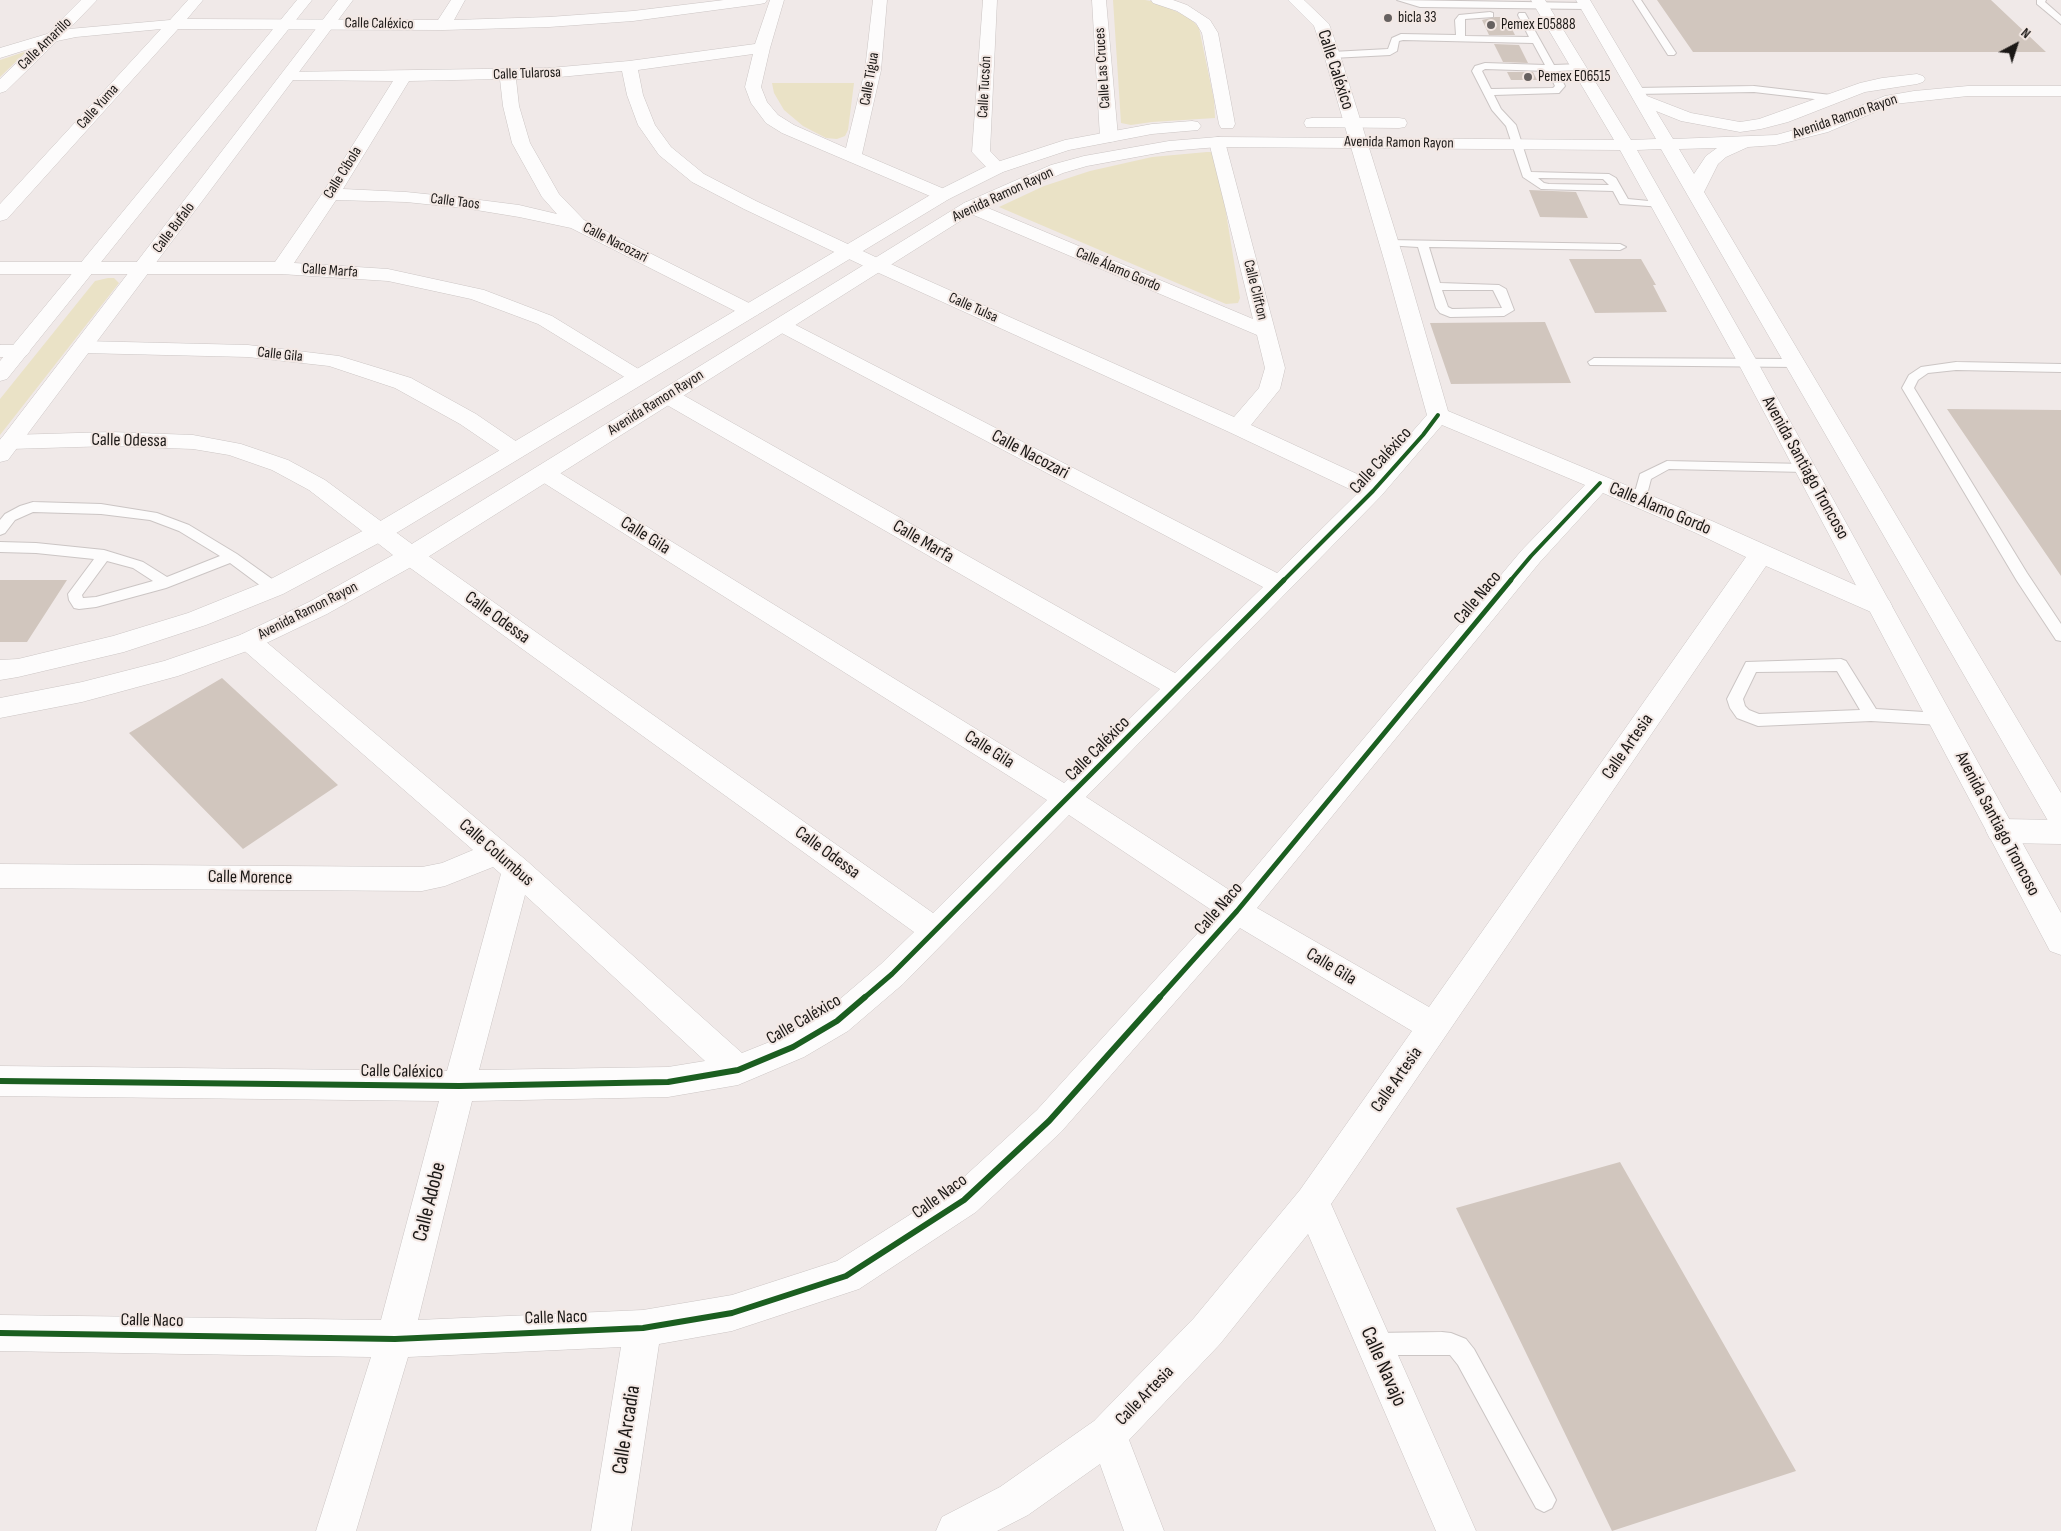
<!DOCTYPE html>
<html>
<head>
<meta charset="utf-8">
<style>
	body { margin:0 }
	#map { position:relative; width:2061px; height:1531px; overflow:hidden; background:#f0e9e8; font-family:"Sofia Sans Condensed",sans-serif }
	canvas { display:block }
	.north { position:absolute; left:1991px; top:20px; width:50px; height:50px; -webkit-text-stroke:4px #f3e8e4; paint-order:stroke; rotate:40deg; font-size:14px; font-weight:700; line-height:20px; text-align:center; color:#1b1816 }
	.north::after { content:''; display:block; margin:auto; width:18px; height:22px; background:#1b1816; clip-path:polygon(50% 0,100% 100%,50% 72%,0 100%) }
</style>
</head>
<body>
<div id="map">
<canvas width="2061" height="1531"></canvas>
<div class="north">N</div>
</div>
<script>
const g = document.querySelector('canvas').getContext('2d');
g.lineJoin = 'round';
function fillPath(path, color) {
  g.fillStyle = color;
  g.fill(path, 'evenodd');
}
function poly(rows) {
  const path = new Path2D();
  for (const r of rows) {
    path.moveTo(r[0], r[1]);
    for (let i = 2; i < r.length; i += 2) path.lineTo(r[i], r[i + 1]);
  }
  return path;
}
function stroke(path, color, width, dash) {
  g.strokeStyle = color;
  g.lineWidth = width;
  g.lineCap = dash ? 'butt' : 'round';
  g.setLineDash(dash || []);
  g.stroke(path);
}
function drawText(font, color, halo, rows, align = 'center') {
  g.font = font + ' "Sofia Sans Condensed",sans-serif';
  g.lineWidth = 4;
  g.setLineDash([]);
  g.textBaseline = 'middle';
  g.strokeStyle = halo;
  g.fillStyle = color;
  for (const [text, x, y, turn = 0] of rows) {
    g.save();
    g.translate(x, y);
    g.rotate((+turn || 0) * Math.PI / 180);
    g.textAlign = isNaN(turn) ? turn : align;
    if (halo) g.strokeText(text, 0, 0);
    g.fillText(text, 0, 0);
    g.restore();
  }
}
const green = poly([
	[1113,0,1145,0,1156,2,1190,18,1199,28,1214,100,1215,118,1152,122,1131,125,1121,123],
	[27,51,0,77,0,60],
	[772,83,854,83,848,130,845,136,837,139,826,138,803,126,784,110,774,93],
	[1207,152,1216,152,1240,298,1238,303,1226,304,999,207,1044,186,1090,171,1152,157],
	[108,278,114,278,119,283,0,435,0,399,95,281]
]);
const building = poly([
	[1657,0,1991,0,2046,52,1693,52],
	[1495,17,1506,17,1515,35,1489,35,1482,20],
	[1494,44,1519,45,1528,63,1503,62],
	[1507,72,1533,72,1537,80,1511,80],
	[1529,190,1576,192,1588,218,1540,217],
	[1569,259,1641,259,1656,285,1653,285,1667,312,1595,313],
	[1545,322,1571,383,1451,384,1430,323],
	[1947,409,2061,410,2061,576],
	[0,580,67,580,27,642,0,642],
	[222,678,338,785,243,849,129,733],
	[1620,1162,1796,1471,1612,1531,1456,1208]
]);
const lane = poly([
	[1397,0,1586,3,1590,6,1586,9,1420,7,1397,0],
	[1633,0,1641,0,1676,53,1674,55,1668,55,1633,0],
	[2037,0,2046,0,2045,2,2061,16,2061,24,2037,4,2037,0],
	[1490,12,1493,13,1493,17,1465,19,1465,36,1529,37,1518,15,1519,13,1525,13,1554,65,1580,64,1585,67,1580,70,1557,71,1565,86,1559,93,1494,95,1501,109,1516,125,1531,172,1609,174,1616,178,1628,199,1659,202,1664,205,1663,207,1620,204,1613,191,1541,189,1523,177,1506,126,1492,110,1472,71,1475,66,1485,63,1545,65,1533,43,1403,40,1399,41,1397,51,1390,55,1332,58,1327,55,1332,52,1388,49,1392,38,1401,34,1456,35,1455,20,1459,15,1490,12],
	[1485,69,1548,71,1555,86,1553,88,1491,89,1482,71,1485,69],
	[1538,178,1603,179,1609,185,1549,184,1544,183,1538,178],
	[1754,86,1831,95,1836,98,1831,101,1754,92,1636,94,1631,91,1636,88,1754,86],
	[1389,240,1620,244,1626,247,1620,250,1429,247,1440,283,1499,285,1506,289,1514,310,1504,316,1450,317,1440,313,1436,308,1418,247,1385,245,1383,243,1389,240],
	[1442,290,1493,290,1502,308,1452,309,1448,307,1442,290],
	[1594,358,1795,359,1801,363,1795,367,1590,365,1588,362,1594,358],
	[1956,362,2061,364,2061,372,1956,370,1928,373,1918,380,1914,388,2027,573,2061,624,2061,641,2056,640,2017,581,1902,388,1909,375,1921,367,1956,362],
	[1667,461,1805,464,1812,468,1805,472,1669,469,1651,479,1645,502,1635,502,1633,499,1640,474,1667,461],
	[33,502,101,504,157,513,189,525,237,554,279,584,281,588,279,592,269,592,230,563,166,588,96,607,79,609,74,608,69,600,68,594,94,559,36,553,0,552,0,542,36,543,104,550,143,562,167,577,220,556,179,531,150,520,101,514,33,512,15,520,5,533,0,535,0,520,5,514,20,506,33,502],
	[107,561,133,568,153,581,96,597,83,598,82,595,107,561],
	[1841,659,1846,661,1876,709,1940,713,1946,715,1948,719,1946,723,1940,725,1871,721,1758,726,1737,718,1730,708,1727,699,1746,662,1841,659],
	[1837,671,1860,710,1759,714,1749,710,1745,706,1743,699,1756,672,1837,671],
	[1442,1332,1451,1333,1466,1339,1474,1349,1552,1492,1556,1500,1552,1508,1544,1512,1536,1508,1458,1365,1450,1355,1373,1355,1365,1352,1362,1344,1365,1336,1373,1333,1442,1332]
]);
const street = poly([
	[81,0,97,0,69,29,170,20,188,0,203,0,187,19,438,20,451,0,465,0,454,20,549,17,633,11,724,0,767,0,765,3,760,4,633,21,549,27,443,30,178,29,7,219,0,221,0,204,161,29,76,37,57,41,6,91,0,93,0,79,32,48,0,58,0,48,47,34,81,0],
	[770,0,784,0,770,48,761,87,767,102,778,115,794,125,846,148,865,70,873,0,887,0,881,70,862,154,949,191,952,195,949,199,943,200,937,199,782,133,766,123,751,103,745,87,753,54,638,70,643,95,655,125,671,147,704,174,756,201,884,261,1234,417,1259,388,1265,368,1257,335,964,211,961,207,964,203,970,201,976,203,1253,319,1209,142,1212,138,1218,137,1224,138,1285,368,1280,389,1251,425,1370,480,1427,415,1385,263,1324,55,1314,26,1288,0,1304,0,1329,24,1340,55,1405,263,1448,411,1712,521,1889,600,1892,606,1889,612,1880,615,1871,612,1766,566,1331,1204,1476,1531,1436,1531,1308,1234,1220,1344,1129,1440,1164,1531,1124,1531,1100,1464,1028,1515,997,1531,936,1531,942,1517,1000,1487,1094,1421,1194,1318,1300,1190,1412,1031,1240,928,1061,1132,976,1212,859,1289,732,1331,659,1344,631,1531,591,1531,621,1347,408,1357,356,1531,316,1531,371,1357,0,1351,0,1315,381,1320,439,1101,0,1096,0,1066,447,1071,501,874,493,867,445,886,422,891,0,888,0,864,422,867,442,863,473,850,240,647,236,641,240,635,249,632,258,635,527,861,742,1053,782,1037,826,1011,881,964,914,932,402,562,309,490,272,470,229,455,193,449,111,446,10,449,2,447,0,440,2,437,10,435,111,432,193,435,241,444,288,460,325,480,420,550,933,913,1047,800,536,478,533,473,536,468,544,466,552,468,1064,783,1160,689,660,401,657,396,660,391,668,390,676,391,1175,673,1263,587,774,329,771,325,774,321,781,319,788,321,1277,573,1358,493,1229,432,870,269,744,209,692,182,659,155,638,125,627,95,622,71,549,78,516,79,519,106,530,143,559,194,584,220,757,307,760,311,757,315,750,317,743,315,571,228,519,217,464,208,406,202,336,200,294,263,388,269,484,290,552,316,645,373,649,377,645,381,638,383,631,381,538,324,471,299,388,281,281,274,0,274,0,262,275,262,322,194,393,81,290,80,284,78,282,75,284,72,549,68,629,61,755,44,770,0],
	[500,79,503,106,512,143,542,197,557,214,519,205,464,198,406,192,343,189,409,81,500,79],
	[1442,425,1585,485,1522,550,1234,893,1086,797,1381,496,1442,425],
	[1603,493,1696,533,1746,557,1429,1007,1257,908,1540,562,1603,493],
	[1069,815,1216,913,1037,1110,952,1188,837,1261,732,1295,643,1310,418,1320,472,1101,668,1097,738,1085,804,1057,848,1031,903,984,1069,815],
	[525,895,705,1061,668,1067,479,1070,525,895],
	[983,0,997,0,990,151,1006,168,1003,172,997,173,991,172,972,152,983,0],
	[1092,0,1106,0,1118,137,1115,141,1109,142,1103,141,1100,137,1092,0],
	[1151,0,1173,0,1187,5,1210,20,1218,33,1235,124,1233,128,1221,128,1219,124,1202,33,1196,23,1177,11,1153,3,1151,0],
	[83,341,248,345,339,356,411,378,476,414,523,446,526,451,523,456,515,458,507,456,460,424,395,388,329,366,248,357,83,353,76,351,73,347,76,343,83,341],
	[0,345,20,345,27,347,30,351,27,355,20,357,0,357,0,345],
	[2000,819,2061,820,2061,844,2000,843,1990,839,1986,831,1990,823,2000,819]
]);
const secondary = poly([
	[297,0,312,0,7,379,0,381,0,361,297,0],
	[338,0,353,0,8,460,0,462,0,440,338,0],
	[1531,0,1545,0,1631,140,1656,139,1576,0,1590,0,1647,96,1691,113,1740,122,1759,119,1860,83,1882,78,1917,74,1923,76,1925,79,1923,82,1917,84,1865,92,1788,122,1761,129,1740,132,1681,121,1656,111,1673,139,1776,135,1816,124,1885,96,1914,91,1968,86,2061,86,2061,96,1968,96,1894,104,1828,132,1776,145,1748,147,1726,157,1718,164,1704,192,2061,793,2061,829,2051,826,1661,149,1637,150,1758,363,2061,913,2061,955,2050,951,1738,363,1620,150,1218,147,1169,151,1087,166,1063,173,976,211,420,562,327,614,258,647,178,676,82,702,0,718,0,698,82,682,164,661,240,635,309,602,402,550,964,203,1051,165,1084,156,1169,141,1218,137,1614,140,1531,0],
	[1717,148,1706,156,1694,174,1679,149,1717,148],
	[1312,118,1399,118,1405,119,1407,123,1405,127,1399,128,1306,127,1304,123,1306,119,1312,118],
	[1192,121,1198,122,1201,126,1198,130,1152,134,1069,150,1003,172,949,199,388,538,283,594,206,625,124,652,18,677,0,680,0,660,18,659,113,636,188,613,265,582,372,526,937,191,991,164,1065,140,1152,124,1192,121]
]);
const cyclewayFar2 = poly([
	[1283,581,1373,491,1423,435,1438,415],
	[1510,581,1531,556,1600,483]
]);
const cyclewayFar1 = poly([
	[864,998,892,974,1284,580],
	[1159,998,1237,911,1511,580]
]);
const cycleway = poly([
	[0,1081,459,1086,668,1082,738,1070,793,1047,837,1021,865,997],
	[0,1333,395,1339,643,1328,732,1313,846,1276,964,1200,1049,1121,1160,997]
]);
const markers = [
	[1388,18,5,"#666160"],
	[1491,25,5,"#666160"],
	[1528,77,5,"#666160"]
];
const farPoinames = [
	["bicla 33",1398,18],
	["Pemex E05888",1501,25],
	["Pemex E06515",1538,77]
];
const farStreetnames = [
	["Calle Caléxico",379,24,1],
	["Calle Amarillo",45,44,-44],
	["Calle Las Cruces",1103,68,-94],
	["Calle Tularosa",527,74,-2],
	["Calle Tigua",870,79,-80],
	["Calle Tucsón",985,87,-87],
	["Calle Yuma",98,107,-48],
	["Avenida Ramon Rayon",1845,117,-19],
	["Avenida Ramon Rayon",1399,143,1],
	["Calle Cíbola",343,173,-58],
	["Avenida Ramon Rayon",1003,195,-25],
	["Calle Taos",455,202,7],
	["Calle Bufalo",174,228,-53],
	["Calle Nacozari",615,243,27],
	["Calle Álamo Gordo",1118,270,23],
	["Calle Marfa",330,271,4],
	["Calle Clifton",1255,290,76],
	["Calle Tulsa",973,308,24],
	["Calle Gila",280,355,6],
	["Avenida Ramon Rayon",656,403,-32],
	["Avenida Ramon Rayon",308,611,-27]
];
const streetNames = [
	["Calle Caléxico",1335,70,72],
	["Calle Odessa",129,441,1],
	["Calle Nacozari",1030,455,28],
	["Calle Caléxico",1381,461,-48],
	["Avenida Santiago Troncoso",1805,468,61],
	["Calle Álamo Gordo",1660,509,23],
	["Calle Gila",645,536,32],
	["Calle Marfa",923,542,30],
	["Calle Naco",1478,598,-50],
	["Calle Odessa",497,618,36],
	["Calle Artesia",1628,747,-55],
	["Calle Caléxico",1098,749,-45],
	["Calle Gila",989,750,32],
	["Avenida Santiago Troncoso",1997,824,62],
	["Calle Columbus",496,853,41],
	["Calle Odessa",827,853,36],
	["Calle Morence",250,878,1],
	["Calle Naco",1219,909,-49],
	["Calle Gila",1331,967,31],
	["Calle Caléxico",804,1020,-30],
	["Calle Caléxico",402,1072,1],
	["Calle Artesia",1397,1080,-55],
	["Calle Naco",940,1197,-36],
	["Calle Naco",556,1318,-2],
	["Calle Naco",152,1321,1],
	["Calle Artesia",1145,1396,-46]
];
const nearStreetnames = [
	["Calle Adobe",430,1202,-76],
	["Calle Navajo",1383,1367,66],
	["Calle Arcadia",627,1430,-81]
];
fillPath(green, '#eae2c6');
fillPath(building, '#d1c6be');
stroke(lane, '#cbc5c4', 2);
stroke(street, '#cbc5c4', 1);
stroke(secondary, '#cbc5c4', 1);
fillPath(lane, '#fdfcfc');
fillPath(street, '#fdfcfc');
fillPath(secondary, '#fdfcfc');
stroke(cyclewayFar2, '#1b5e20', 4);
stroke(cyclewayFar1, '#1b5e20', 5);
stroke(cycleway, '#1b5e20', 6);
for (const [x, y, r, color] of markers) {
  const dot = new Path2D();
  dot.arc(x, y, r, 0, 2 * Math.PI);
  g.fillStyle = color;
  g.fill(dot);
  stroke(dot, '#f3e8e4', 2);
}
drawText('15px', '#1b1816', '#f3e8e4', farPoinames, 'left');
drawText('15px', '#1b1816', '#f3e8e4', farStreetnames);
drawText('18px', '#1b1816', '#f3e8e4', streetNames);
drawText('21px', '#1b1816', '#f3e8e4', nearStreetnames);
</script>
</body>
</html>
